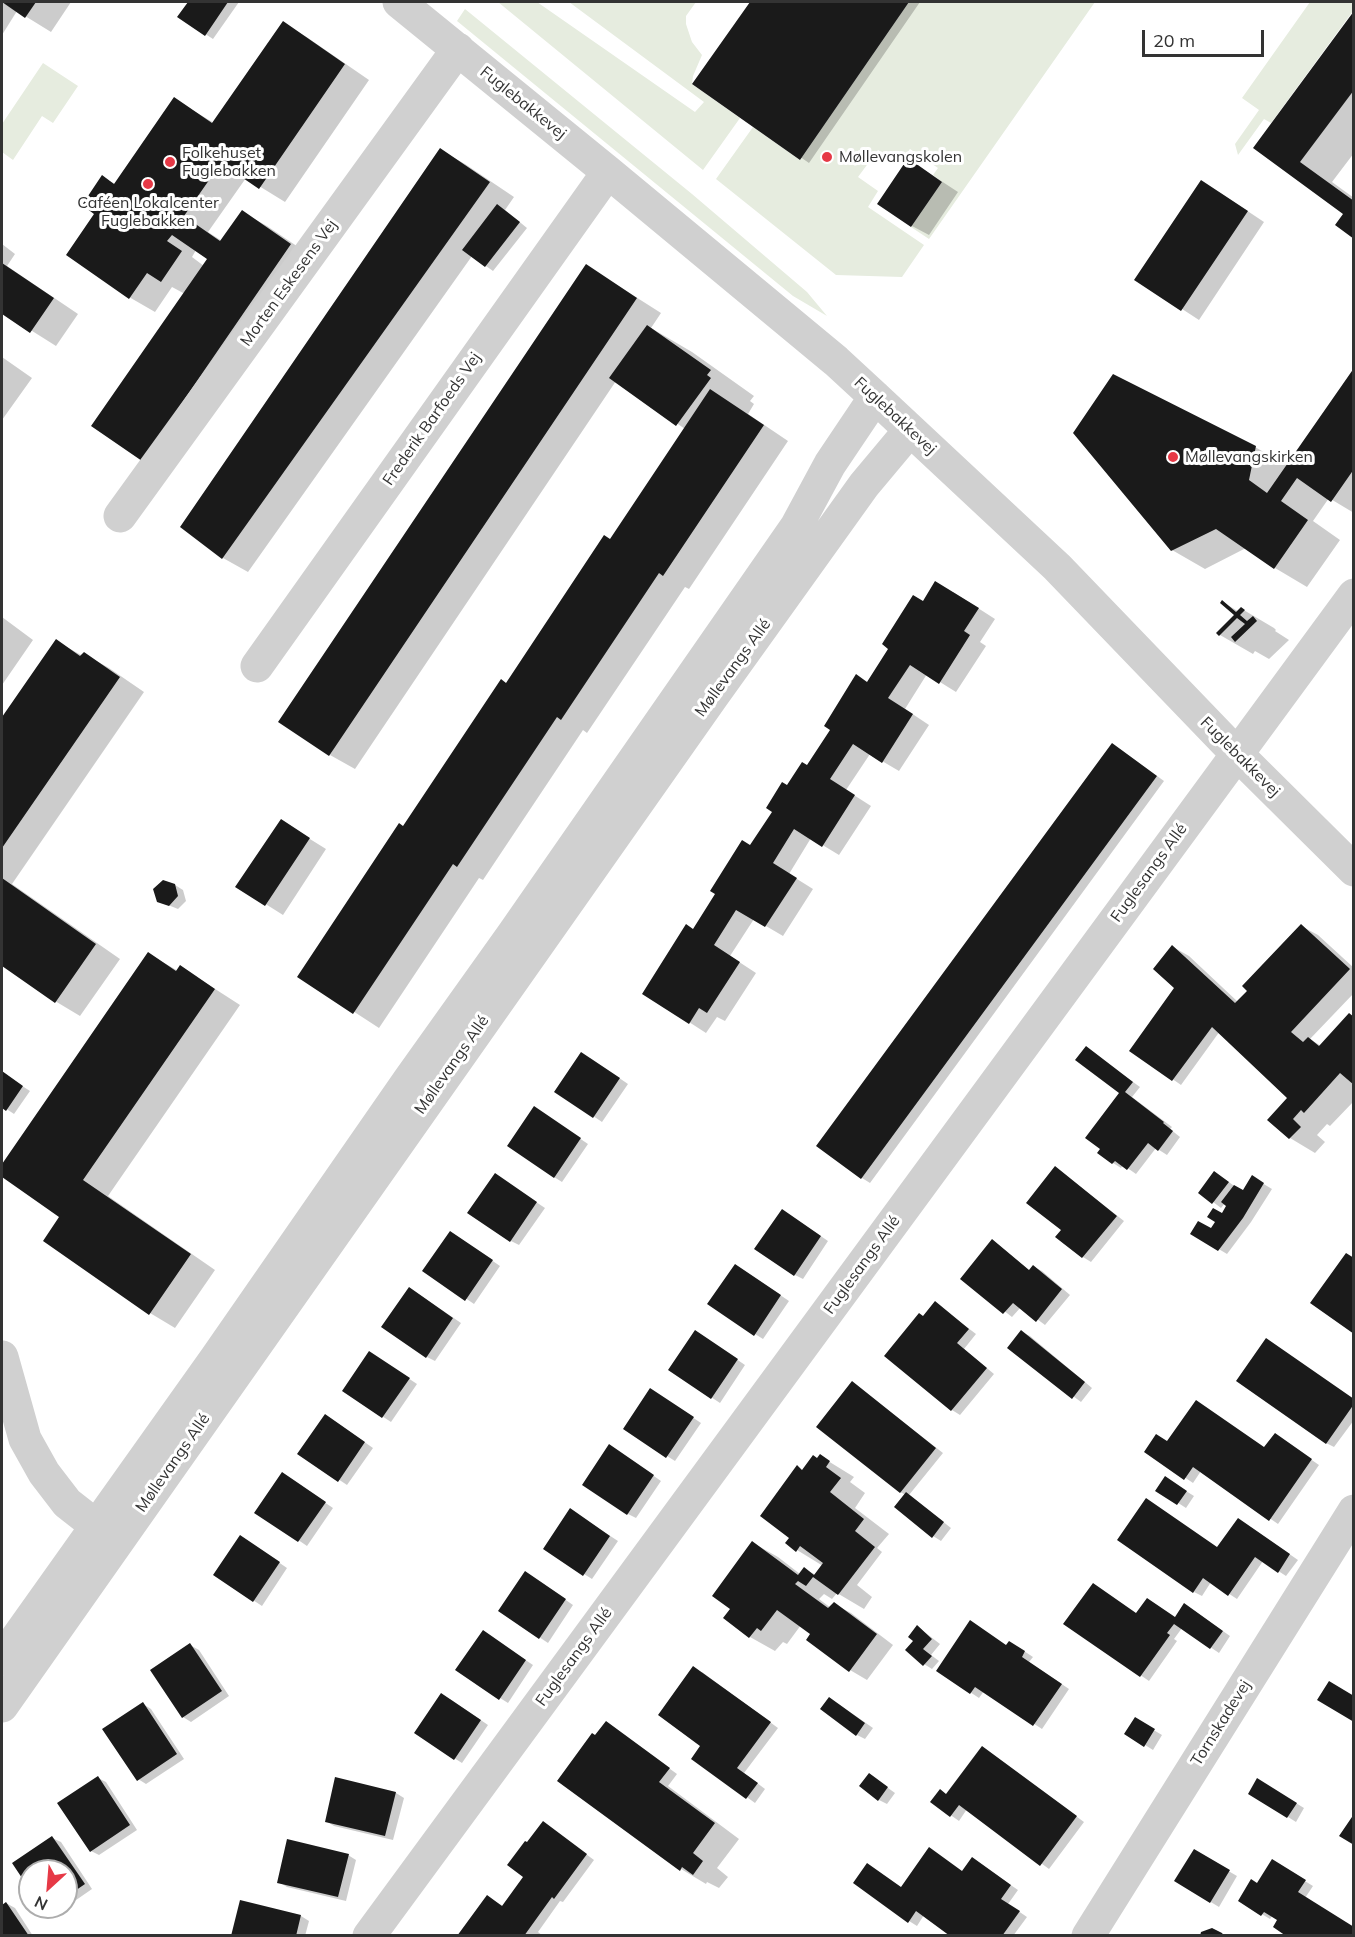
<!DOCTYPE html>
<html>
<head>
<meta charset="utf-8">
<style>
	body { margin:0 }
	#map { position:relative; width:1355px; height:1937px; overflow:hidden; background:#fff; font-family:Mulish,sans-serif }
	canvas { display:block }
	.frame { position:absolute; inset:0; border:3px solid #333; pointer-events:none }
	.north { position:absolute; left:18px; top:1859px; width:60px; height:60px; box-sizing:border-box; background:#fff; border:2px solid #adadad; border-radius:50%; rotate:206deg; font-size:16px; font-weight:700; line-height:24px; text-align:center; color:#333 }
	.north::after { content:''; display:block; margin:auto; width:21px; height:27px; background:#e63946; clip-path:polygon(50% 0,100% 100%,50% 72%,0 100%) }
	.scale { position:absolute; left:1142px; top:30px; width:122px; height:27px; box-sizing:border-box; border:3px solid #333; border-top:0; padding-left:8px; font-size:18px; line-height:21px; white-space:nowrap; color:#333; -webkit-text-stroke:4px #fff; paint-order:stroke }
</style>
</head>
<body>
<div id="map">
<canvas width="1355" height="1937"></canvas>
<div class="frame"></div>
<div class="north">N</div>
<div class="scale">20 m</div>
</div>
<script>
const g = document.querySelector('canvas').getContext('2d');
g.lineJoin = 'round';
function fillPath(path, color) {
  g.fillStyle = color;
  g.fill(path, 'evenodd');
}
function poly(rows) {
  const path = new Path2D();
  for (const r of rows) {
    path.moveTo(r[0], r[1]);
    for (let i = 2; i < r.length; i += 2) path.lineTo(r[i], r[i + 1]);
  }
  return path;
}
function stroke(path, color, width, dash) {
  g.strokeStyle = color;
  g.lineWidth = width;
  g.lineCap = dash ? 'butt' : 'round';
  g.setLineDash(dash || []);
  g.stroke(path);
}
function drawText(font, color, halo, rows, align = 'center') {
  g.font = font + ' Mulish,sans-serif';
  g.lineWidth = 6;
  g.setLineDash([]);
  g.textBaseline = 'middle';
  g.strokeStyle = halo;
  g.fillStyle = color;
  for (const [text, x, y, turn = 0] of rows) {
    g.save();
    g.translate(x, y);
    g.rotate((+turn || 0) * Math.PI / 180);
    g.textAlign = isNaN(turn) ? turn : align;
    if (halo) g.strokeText(text, 0, 0);
    g.fillText(text, 0, 0);
    g.restore();
  }
}
const green = poly([
	[498,2,537,2,695,112,704,102,569,2,696,2,686,16,686,24,692,42,702,55,693,76,692,84,740,118,703,170],
	[909,2,1095,2,929,239,911,227,942,182,933,175,938,168,910,149,899,164,878,150,858,177,878,191,868,207,924,245,902,277,836,275,716,179,753,127,800,160],
	[1310,2,1353,2,1353,11,1271,123,1264,119,1238,155,1235,144,1259,110,1242,98],
	[465,9,692,194,807,292,827,316,793,296,457,21],
	[43,63,78,86,53,123,42,116,13,160,2,152,2,124]
]);
const shadow = poly([
	[2,2,71,2,51,32,17,11,2,35],
	[190,2,239,2,213,39,179,17],
	[752,2,920,2,809,163,694,84],
	[1354,14,1354,153,1332,182,1354,198,1354,237,1345,214,1255,148],
	[283,23,308,38,369,80,285,202,246,178,208,232,222,241,242,212,267,226,316,259,168,474,185,294,172,287,155,312,129,297,96,214,102,177,115,184,174,99,214,123],
	[196,250,209,259,204,266,192,257],
	[440,150,465,164,514,197,505,210,527,228,493,271,472,256,248,572,223,558,182,526],
	[909,160,958,192,929,235,912,226],
	[1219,192,1264,222,1199,320,1136,279],
	[2,244,15,254,7,266,78,314,56,346,2,312],
	[587,266,661,313,651,328,692,352,754,396,750,401,754,404,748,414,788,441,689,589,685,587,587,733,583,730,483,880,479,878,379,1028,299,976,611,540,685,429,616,381,355,769,330,755],
	[2,357,32,378,2,420],
	[1354,371,1354,513,1329,498,1313,521,1340,540,1307,587,1275,568,1246,548,1205,569,1172,550,1255,447,1288,466],
	[953,592,995,619,980,642,986,646,956,692,927,674,905,709,929,725,899,771,870,754,846,790,871,806,839,855,811,838,789,874,813,889,783,936,754,919,730,956,756,973,725,1021,717,1017,706,1033,644,993,693,930,774,811,787,787,808,767,924,602],
	[1223,602,1239,612,1242,609,1274,628,1276,630,1275,631,1289,640,1269,659,1255,651,1253,654,1220,635,1218,633,1236,615],
	[2,617,33,640,2,685],
	[56,641,81,655,84,654,109,668,144,692,12,884,120,959,80,1016,55,1001,2,964,2,719],
	[1120,749,1164,781,870,1183,862,1178,819,1146],
	[281,821,326,849,283,915,237,886],
	[175,885,183,890,186,901,178,909,158,901],
	[1301,926,1318,935,1354,968,1354,993,1310,1039,1321,1046,1354,1017,1354,1101,1330,1126,1327,1124,1317,1135,1325,1142,1315,1153,1290,1138,1289,1098,1220,1031,1181,1085,1131,1050,1179,993,1173,947,1189,956,1238,1002],
	[149,954,178,971,181,967,240,1005,108,1196,215,1270,175,1328,150,1313,45,1241,62,1217,2,1175,2,1167],
	[1086,1048,1140,1087,1132,1097,1172,1127,1170,1129,1180,1137,1167,1155,1156,1148,1136,1174,1123,1165,1121,1168,1113,1163,1099,1152,1121,1093],
	[590,1058,628,1084,602,1122,556,1091],
	[2,1073,30,1091,14,1114,2,1106],
	[542,1113,588,1144,562,1182,554,1177],
	[1056,1168,1124,1221,1091,1262,1083,1257,1063,1230],
	[1252,1177,1272,1189,1251,1222,1227,1254,1192,1233,1211,1230,1228,1206,1225,1203,1221,1208,1200,1192,1223,1178,1243,1192],
	[503,1180,545,1208,519,1245,511,1241],
	[790,1215,828,1241,803,1279,795,1275],
	[458,1237,500,1266,474,1304,424,1270],
	[993,1241,1030,1271,1034,1267,1042,1271,1070,1295,1045,1325,1021,1307,1012,1317,962,1278],
	[743,1270,789,1301,763,1339,755,1334],
	[417,1293,461,1323,435,1361,427,1357],
	[935,1303,976,1334,964,1349,994,1374,960,1415,952,1410,924,1317],
	[1022,1332,1030,1336,1092,1388,1081,1402,1009,1348],
	[704,1337,745,1365,720,1403,670,1370],
	[378,1358,417,1384,391,1422,344,1391],
	[853,1383,943,1453,909,1495,951,1528,941,1541,933,1536,906,1495,900,1492],
	[659,1395,701,1423,675,1461,667,1456],
	[1354,1400,1354,1420,1334,1447,1326,1443],
	[333,1420,373,1448,347,1485,299,1453],
	[1283,1440,1319,1465,1278,1524,1201,1471,1193,1483,1146,1451,1168,1443,1265,1449],
	[618,1451,661,1481,636,1518,628,1514],
	[820,1456,854,1477,850,1482,865,1493,855,1508,889,1534,877,1548,882,1552,857,1585,872,1597,864,1609,837,1593,832,1599,824,1594,819,1599,831,1608,834,1604,851,1613,893,1645,867,1680,850,1670,812,1633,801,1625,787,1644,783,1642,775,1651,750,1637,725,1618,732,1609,753,1543,778,1557,800,1574,804,1569,816,1575,823,1566,797,1550,791,1538,803,1471],
	[290,1479,333,1508,307,1546,257,1512],
	[1173,1483,1194,1496,1186,1508,1158,1490],
	[578,1515,618,1541,592,1579,584,1574],
	[1246,1524,1298,1560,1286,1576,1263,1561,1237,1599,1211,1582,1202,1596,1194,1592,1218,1549],
	[249,1542,287,1568,262,1606,215,1575],
	[534,1578,573,1605,548,1643,500,1611],
	[1193,1610,1230,1636,1219,1653,1182,1628,1174,1639,1177,1641,1149,1681,1066,1624,1176,1619],
	[918,1627,940,1644,931,1655,939,1661,932,1669,924,1664,915,1641],
	[491,1637,533,1665,508,1703,500,1698],
	[190,1645,199,1650,229,1696,191,1722,183,1717],
	[1007,1647,1018,1647,1033,1657,1029,1662,1069,1689,1042,1729,984,1691,979,1698,938,1671],
	[702,1672,778,1728,744,1773,765,1789,755,1803,693,1758,702,1746],
	[450,1699,488,1725,462,1763,454,1758],
	[837,1703,873,1728,865,1739,857,1735],
	[143,1704,151,1709,184,1759,146,1784,138,1779],
	[1135,1719,1162,1735,1153,1750,1126,1733],
	[614,1728,677,1774,668,1786,739,1839,717,1868,728,1877,719,1888,707,1882,706,1884,681,1869,596,1737],
	[990,1753,1084,1822,1049,1869,967,1809,959,1821,932,1802,947,1795],
	[98,1778,106,1782,137,1830,99,1855,91,1851],
	[337,1779,396,1793,404,1798,393,1840,334,1826,326,1821],
	[877,1780,895,1793,887,1804,879,1800],
	[1258,1780,1304,1808,1296,1822,1250,1793],
	[551,1828,594,1860,563,1902,560,1901,538,1932,543,1936,459,1936,487,1897,503,1906,525,1877,527,1843],
	[52,1838,61,1842,92,1889,66,1907,66,1871,30,1871,30,1887,14,1863],
	[1194,1851,1237,1876,1219,1907,1176,1881],
	[348,1855,356,1860,346,1901,287,1887,279,1882],
	[1272,1861,1313,1886,1305,1898,1279,1919,1273,1915,1270,1919,1240,1901,1258,1885],
	[980,1864,1018,1890,1008,1904,1027,1917,1013,1936,952,1936,924,1915,917,1926,909,1921,902,1888,963,1872],
	[6,1903,15,1908,33,1936,2,1936,2,1907],
	[43,1907,66,1907,53,1915],
	[301,1916,309,1921,305,1936,233,1936]
]);
const building = poly([
	[2,2,36,2,25,18],
	[188,2,228,2,205,36,177,17],
	[750,2,909,2,800,160,692,84],
	[1354,11,1354,90,1300,162,1354,201,1354,239,1335,225,1343,214,1253,148],
	[283,21,345,64,259,189,221,163,184,216,220,241,242,210,291,244,142,461,91,426,207,259,172,235,167,241,182,251,161,282,147,273,129,299,66,255,94,214,82,205,102,175,114,184,174,97,212,123],
	[440,148,490,182,222,559,180,527],
	[908,158,942,182,911,227,877,204],
	[1201,180,1248,211,1181,311,1134,280],
	[497,204,520,222,485,267,462,250],
	[2,263,54,298,30,333,2,314],
	[586,264,637,298,329,756,278,722],
	[647,325,711,370,707,375,711,378,676,426,609,378],
	[1354,368,1354,469,1331,502,1297,478,1281,501,1308,520,1274,569,1216,529,1171,551,1073,433,1113,374,1256,446,1249,480,1267,493],
	[710,389,764,425,663,576,659,573,561,720,557,717,457,867,453,864,353,1014,297,977,399,823,403,826,501,679,506,683,604,535,610,539],
	[935,581,979,608,964,631,970,635,939,684,910,665,888,698,913,714,882,763,853,744,830,779,855,795,822,847,794,829,773,863,797,878,765,927,736,910,714,945,740,962,707,1013,699,1008,689,1024,642,994,686,924,693,929,715,894,710,891,742,840,750,845,772,812,766,808,782,782,787,785,802,762,807,765,830,730,824,726,856,674,867,682,888,649,882,644,913,595,923,601],
	[1222,600,1236,612,1241,607,1245,610,1240,615,1247,621,1253,616,1257,621,1235,642,1231,637,1245,624,1237,618,1219,636,1216,633,1234,615,1220,603],
	[56,639,80,656,84,652,120,677,2,848,2,717],
	[1112,743,1157,776,861,1179,816,1146],
	[281,819,310,838,265,906,235,887],
	[2,878,96,944,55,1003,2,966],
	[163,880,175,884,178,896,169,906,157,902,153,889],
	[1301,924,1350,969,1291,1032,1303,1042,1308,1037,1319,1046,1349,1013,1354,1017,1354,1085,1340,1073,1304,1113,1301,1110,1293,1119,1301,1127,1289,1139,1267,1120,1287,1098,1212,1027,1172,1081,1129,1051,1174,988,1153,969,1172,945,1235,1003,1247,991,1242,986],
	[148,952,176,971,180,965,215,989,83,1180,191,1254,149,1315,43,1241,59,1217,2,1177,2,1164],
	[1086,1046,1133,1082,1125,1092,1164,1122,1163,1123,1173,1131,1158,1151,1148,1143,1127,1170,1115,1161,1112,1164,1097,1153,1100,1149,1085,1138,1119,1093,1075,1060],
	[581,1052,620,1078,593,1118,554,1092],
	[2,1071,23,1086,6,1111,2,1108],
	[534,1106,581,1138,554,1178,507,1146],
	[1055,1166,1117,1216,1082,1258,1055,1237,1061,1230,1026,1203],
	[1214,1171,1229,1182,1212,1204,1198,1193],
	[495,1173,537,1202,510,1242,467,1213],
	[1252,1175,1264,1183,1243,1218,1218,1251,1190,1234,1198,1221,1211,1228,1215,1222,1207,1217,1213,1208,1222,1213,1226,1206,1221,1202,1234,1185,1243,1190],
	[782,1209,821,1236,794,1276,754,1249],
	[450,1231,493,1260,465,1301,422,1271],
	[992,1239,1029,1270,1033,1265,1062,1289,1036,1322,1013,1303,1003,1314,960,1279],
	[1346,1253,1354,1258,1354,1334,1310,1303],
	[735,1264,781,1295,754,1336,707,1304],
	[409,1287,453,1318,426,1358,381,1327],
	[935,1301,969,1329,957,1343,987,1368,951,1411,884,1356,919,1313,923,1316],
	[695,1330,738,1359,711,1399,668,1370],
	[1021,1330,1085,1382,1072,1399,1007,1348],
	[1266,1338,1354,1399,1354,1404,1326,1444,1236,1381],
	[369,1351,410,1378,382,1418,342,1391],
	[852,1381,936,1448,900,1493,816,1427],
	[650,1388,694,1417,666,1458,623,1429],
	[1196,1400,1264,1447,1275,1433,1312,1459,1269,1521,1193,1467,1184,1480,1144,1452,1156,1434,1167,1441],
	[325,1414,365,1442,338,1482,297,1454],
	[609,1444,654,1475,627,1515,582,1485],
	[820,1454,830,1461,826,1467,841,1478,830,1492,864,1519,855,1531,875,1547,838,1595,813,1577,806,1586,798,1581,795,1584,828,1608,834,1602,877,1634,849,1672,806,1640,810,1634,777,1610,761,1631,757,1628,749,1638,723,1618,730,1609,712,1596,752,1541,798,1575,804,1567,814,1575,823,1563,800,1546,796,1552,785,1543,789,1538,760,1516,797,1465,802,1470,813,1455,817,1458],
	[282,1472,326,1502,298,1542,254,1513],
	[1165,1476,1187,1491,1177,1505,1155,1491],
	[906,1492,944,1522,932,1538,894,1507],
	[1146,1498,1217,1547,1238,1518,1290,1554,1278,1573,1255,1557,1228,1596,1203,1578,1193,1593,1117,1540],
	[570,1508,610,1536,583,1576,543,1549],
	[240,1535,280,1562,253,1602,213,1575],
	[525,1571,566,1599,539,1639,498,1611],
	[1093,1583,1136,1613,1147,1598,1175,1617,1184,1603,1223,1631,1210,1649,1174,1624,1167,1633,1170,1635,1140,1677,1063,1624],
	[970,1620,1006,1645,1009,1641,1025,1651,1022,1657,1062,1684,1033,1726,975,1687,970,1694,936,1671],
	[917,1625,932,1639,923,1649,932,1656,923,1666,905,1650,913,1641,908,1637],
	[483,1630,526,1660,499,1700,455,1670],
	[190,1643,222,1691,182,1718,150,1670],
	[693,1666,771,1722,737,1768,758,1783,746,1799,691,1759,700,1746,658,1715],
	[1329,1681,1354,1696,1354,1722,1317,1700],
	[441,1693,481,1720,454,1760,414,1733],
	[829,1697,865,1723,856,1736,820,1709],
	[143,1702,177,1754,137,1781,102,1729],
	[1135,1717,1155,1729,1144,1747,1124,1734],
	[606,1721,670,1768,659,1782,715,1823,693,1853,703,1861,693,1875,682,1867,680,1871,557,1781,592,1733,595,1735],
	[982,1746,1077,1816,1040,1866,959,1805,950,1817,930,1802,940,1789,946,1794],
	[869,1773,888,1787,878,1801,859,1786],
	[98,1776,130,1825,90,1852,57,1803],
	[335,1777,396,1792,385,1836,325,1822],
	[1257,1778,1297,1803,1287,1818,1248,1794],
	[1354,1814,1354,1845,1339,1836],
	[543,1821,587,1854,554,1899,552,1897,524,1936,457,1936,487,1895,502,1906,523,1877,507,1865,525,1841,527,1842],
	[52,1836,85,1884,66,1897,66,1871,30,1871,30,1890,12,1863],
	[287,1839,349,1854,338,1897,277,1883],
	[929,1847,962,1871,972,1857,1011,1885,1001,1899,1020,1911,1002,1936,950,1936,916,1911,908,1923,853,1883,867,1863,901,1887],
	[1194,1849,1230,1870,1210,1903,1174,1881],
	[1272,1859,1306,1880,1298,1892,1354,1927,1354,1936,1286,1936,1273,1927,1277,1920,1264,1912,1261,1916,1238,1901,1251,1879,1257,1883],
	[240,1900,301,1915,296,1936,231,1936],
	[6,1902,29,1936,2,1936,2,1905],
	[1212,1928,1222,1933,1224,1936,1200,1936,1201,1932]
]);
const minor = poly([
	[399,2,608,172,836,361,875,397,1057,567,1237,754,1354,870],
	[120,516,458,49],
	[257,666,608,172],
	[2,1357,25,1439,44,1473,67,1503,113,1539],
	[2,1659,216,1358,409,1080,513,934,796,527,830,464,875,397],
	[2,1706,712,697,864,485,910,430],
	[369,1936,1354,595],
	[1088,1936,1354,1511]
]);
const markers = [
	[827,157,6,"#e63946"],
	[170,162,6,"#e63946"],
	[148,184,6,"#e63946"],
	[1173,457,6,"#e63946"]
];
const streetNames = [
	["Fuglebakkevej",523,103,39],
	["Morten Eskesens Vej",289,283,-54],
	["Fuglebakkevej",895,416,43],
	["Frederik Barfoeds Vej",432,419,-55],
	["Møllevangs Allé",733,668,-54],
	["Fuglebakkevej",1240,757,45],
	["Fuglesangs Allé",1149,873,-54],
	["Møllevangs Allé",452,1065,-55],
	["Fuglesangs Allé",862,1265,-54],
	["Møllevangs Allé",173,1463,-55],
	["Fuglesangs Allé",574,1657,-54],
	["Tornskadevej",1221,1723,-58]
];
const poiNames = [
	["Folkehuset",182,153],
	["Fuglebakken",182,171],
	["Møllevangskolen",839,157],
	["Caféen Lokalcenter",148,203,"center"],
	["Fuglebakken",148,221,"center"],
	["Møllevangskirken",1185,457]
];
fillPath(green, '#e6ecdf');
fillPath(shadow, '#0003');
fillPath(building, '#1a1a1a');
stroke(minor, '#d0d0d0', 33);
for (const [x, y, r, color] of markers) {
  const dot = new Path2D();
  dot.arc(x, y, r, 0, 2 * Math.PI);
  g.fillStyle = color;
  g.fill(dot);
  stroke(dot, '#fff', 2);
}
drawText('16px', '#333', '#fff', streetNames);
drawText('16px', '#333', '#fff', poiNames, 'left');
</script>
</body>
</html>
